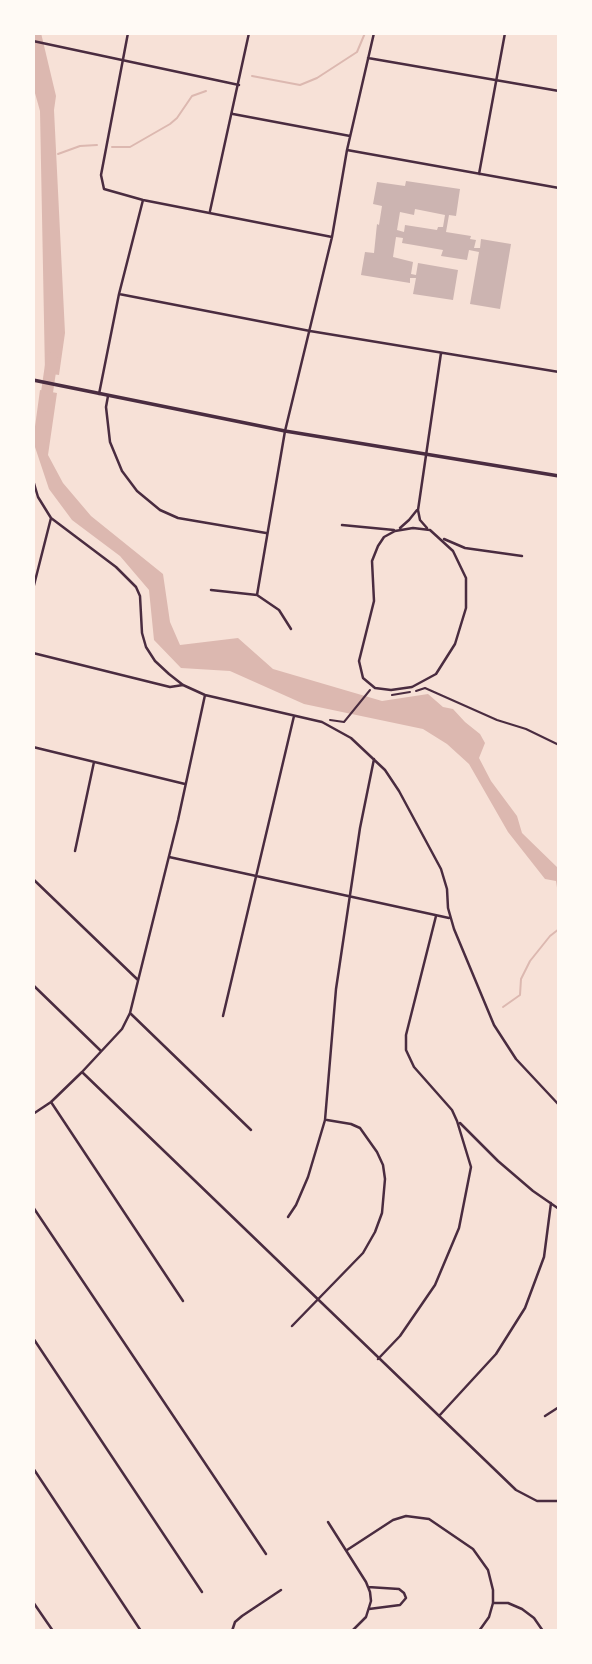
<!DOCTYPE html>
<html>
<head>
<meta charset="utf-8">
<style>
	body { margin:0 }
	#map { position:relative; width:592px; height:1664px; overflow:hidden; background:#f7e1d7; font-family:Literata,serif }
	canvas { display:block }
	.frame { position:absolute; inset:0; border:35px solid #fffaf5; pointer-events:none }
</style>
</head>
<body>
<div id="map">
<canvas width="592" height="1664"></canvas>
<div class="frame"></div>
</div>
<script>
const g = document.querySelector('canvas').getContext('2d');
g.lineJoin = 'round';
function fillPath(path, color) {
  g.fillStyle = color;
  g.fill(path, 'evenodd');
}
function poly(rows) {
  const path = new Path2D();
  for (const r of rows) {
    path.moveTo(r[0], r[1]);
    for (let i = 2; i < r.length; i += 2) path.lineTo(r[i], r[i + 1]);
  }
  return path;
}
function stroke(path, color, width, dash) {
  g.strokeStyle = color;
  g.lineWidth = width;
  g.lineCap = dash ? 'butt' : 'round';
  g.setLineDash(dash || []);
  g.stroke(path);
}
const water = poly([
	[33,33,41,33,56,96,54,110,65,333,59,375,45,373,40,111,33,86],
	[40,390,57,393,48,455,63,483,91,516,163,574,170,622,180,645,238,638,273,669,382,701,428,694,443,707,453,709,465,722,480,734,485,743,479,758,491,781,517,816,522,833,559,869,559,901,556,881,545,879,508,832,469,764,447,744,423,729,304,704,230,671,181,668,154,640,149,590,120,556,72,520,49,489,33,441]
]);
const stream = poly([
	[252,76,300,85,317,78,357,52,365,33],
	[112,147,130,147,170,124,177,118,192,96,206,91],
	[58,154,80,146,97,145],
	[503,1007,520,995,521,979,530,961,550,936,559,929]
]);
const river = poly([
	[45,406,52,358]
]);
const building = poly([
	[406,181,460,189,456,216,449,215,446,232,471,236,470,239,476,240,474,248,480,248,481,239,511,244,500,309,470,304,479,252,469,250,467,260,441,256,443,250,402,243,403,238,396,237,393,257,413,262,411,274,416,275,418,263,458,270,453,300,413,294,416,278,410,278,410,283,361,275,365,252,374,253,377,224,379,225,382,206,373,204,377,182,405,186],
	[415,209,445,215,443,227,438,227,437,230,405,225,404,232,397,230,400,212,414,215]
]);
const path = poly([
	[416,691,425,688,497,720,526,729,559,745],
	[392,695,410,692],
	[330,720,344,722,370,690]
]);
const minor = poly([
	[128,33,101,175,104,189,143,200,332,237],
	[33,41,239,85],
	[368,58,559,91],
	[233,114,350,136],
	[347,150,559,188],
	[479,174,505,33],
	[210,211,249,33],
	[119,294,310,331,559,372],
	[99,394,119,294,143,200],
	[108,396,106,407,110,442,122,471,137,491,160,510,178,518,266,533],
	[33,480,38,497,51,518,116,567,136,587,140,596,142,633,146,647,155,661,169,674,183,685,205,695,322,722,351,738,385,770,399,791,441,869,447,889,448,908,454,929,494,1025,516,1059,559,1105],
	[342,525,394,530],
	[400,528,409,520,417,510],
	[413,528,430,530,453,551,466,578,466,608,455,644,436,674,412,687,391,690,375,688,363,678,359,661,374,601,372,561,378,546,384,537,395,531,413,528],
	[427,528,420,520,418,510,441,353],
	[444,539,465,548,522,556],
	[33,589,51,518],
	[211,590,257,595,279,610,291,629],
	[257,595,285,431,332,237,347,150,374,33],
	[33,653,170,687,183,685],
	[33,747,185,784],
	[75,851,94,762],
	[169,857,449,918],
	[33,879,138,980],
	[33,985,101,1051],
	[130,1013,251,1130],
	[223,1016,294,716],
	[82,1072,516,1490,537,1501,559,1501],
	[51,1102,183,1301],
	[33,1114,51,1102,82,1072,122,1029,130,1013,178,820,205,695],
	[460,1123,498,1161,533,1191,559,1209],
	[33,1207,266,1554],
	[288,1217,296,1205,308,1177,325,1120,336,989,360,828,374,759],
	[292,1326,363,1253,375,1232,382,1213,385,1179,383,1165,377,1152,360,1128,351,1124,327,1120],
	[33,1338,202,1592],
	[378,1359,400,1336,435,1285,459,1228,471,1167,457,1121,452,1110,414,1067,406,1050,406,1035,436,916],
	[439,1416,496,1354,525,1308,544,1257,551,1203],
	[545,1416,559,1407],
	[33,1468,141,1631],
	[328,1522,366,1582,370,1592,371,1601,366,1617,352,1631],
	[347,1550,393,1520,406,1516,429,1519,473,1549,488,1570,493,1590,493,1603,489,1617,479,1631],
	[368,1587,399,1589,404,1593,406,1598,400,1605,369,1609],
	[33,1602,53,1631],
	[493,1603,508,1603,522,1609,534,1618,543,1631],
	[232,1631,235,1622,242,1616,281,1590]
]);
const tertiary = poly([
	[33,380,285,431,559,476]
]);
fillPath(water, '#dcb8b0');
stroke(stream, '#dcb8b0', 2);
stroke(river, '#dcb8b0', 12);
fillPath(building, '#ccb4b1');
stroke(path, '#4a2c40', 2);
stroke(minor, '#4a2c40', 2.5);
stroke(tertiary, '#4a2c40', 3.5);
</script>
</body>
</html>
